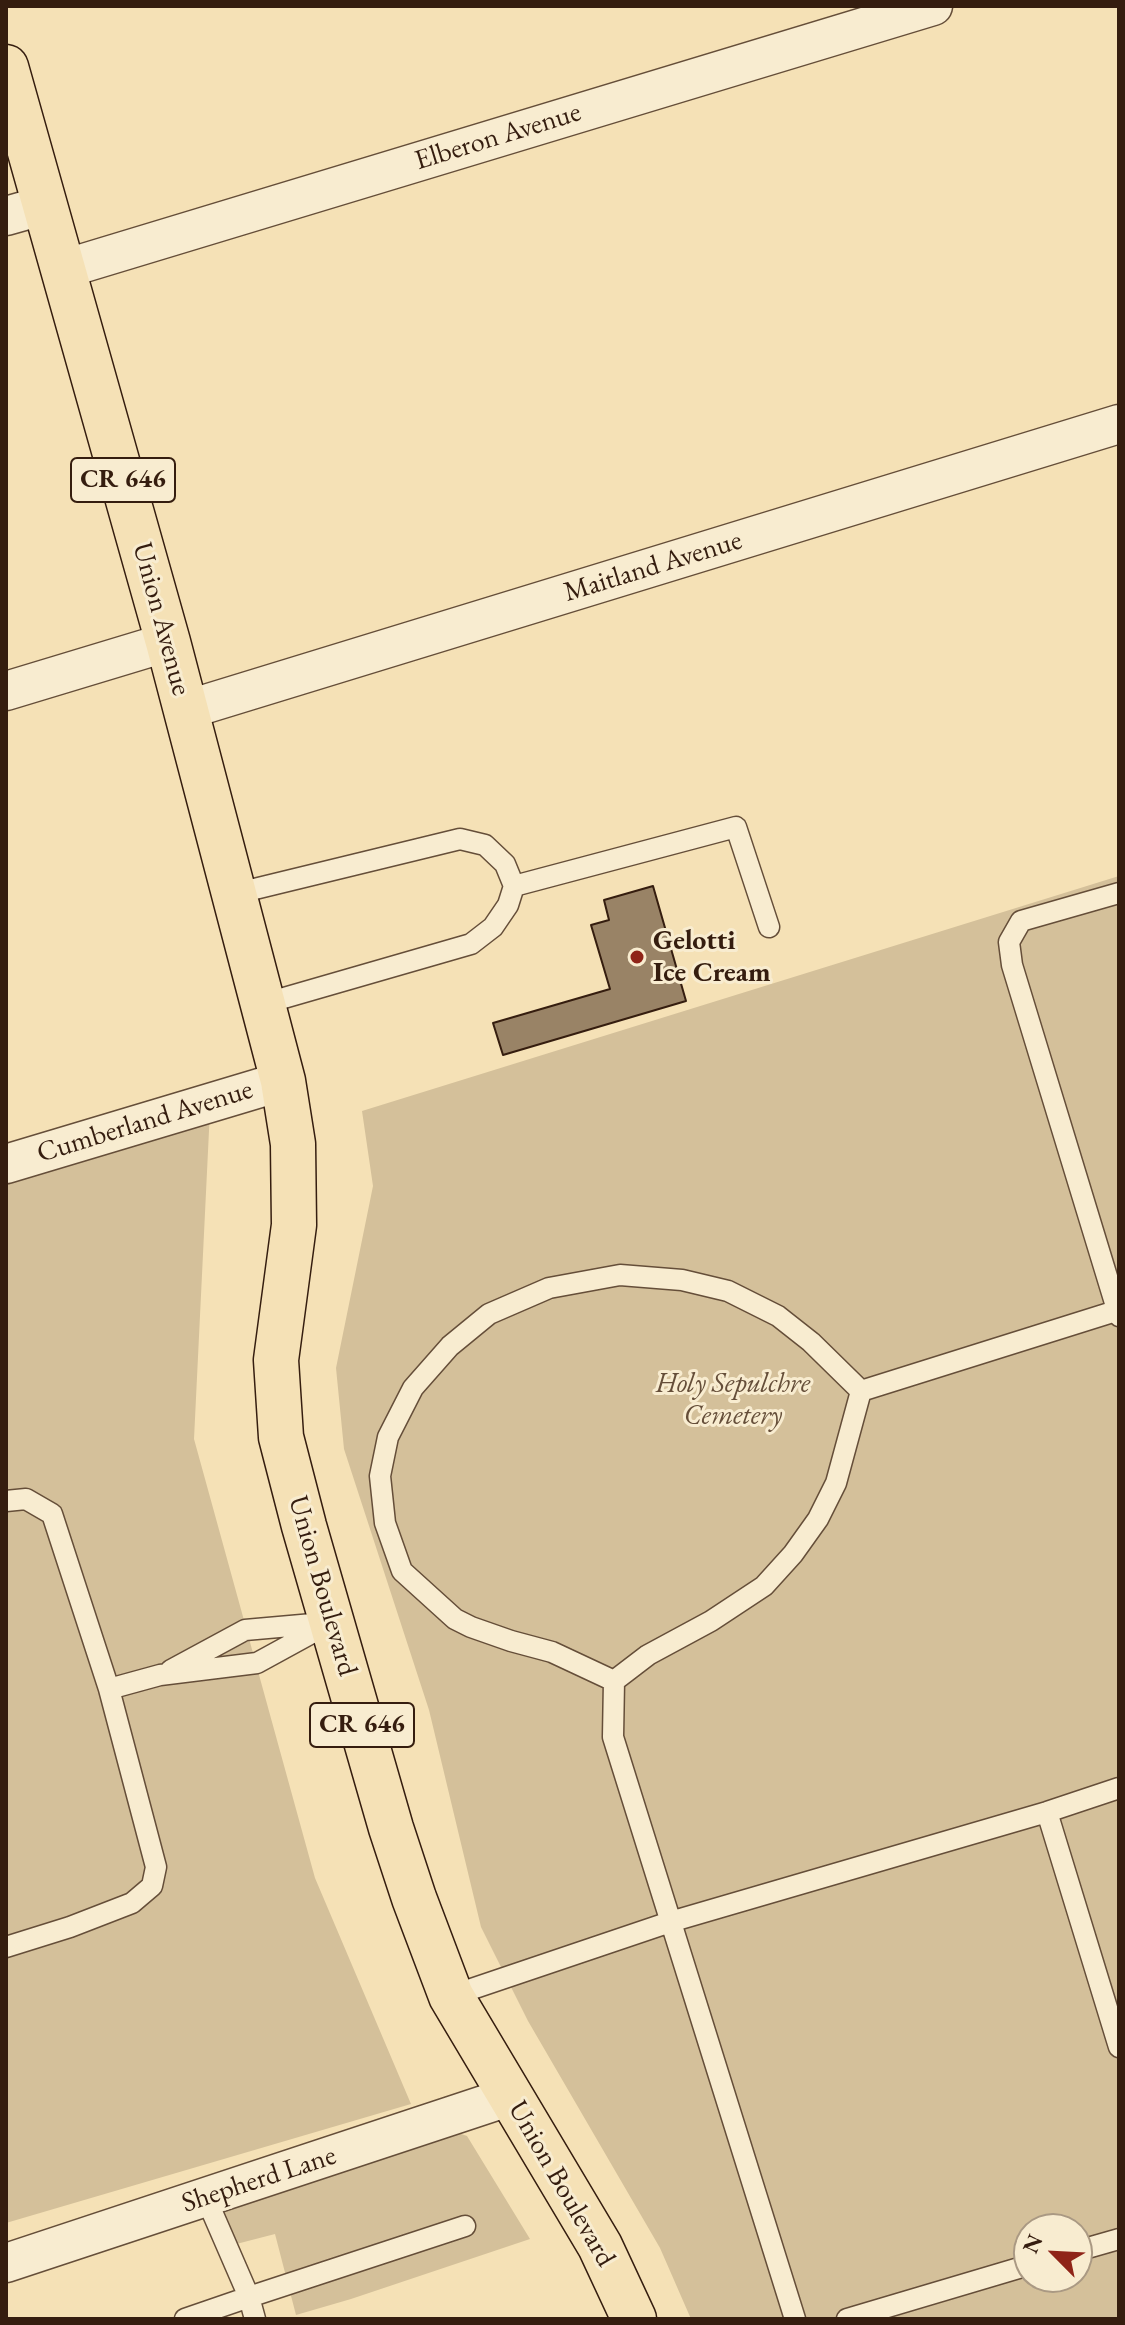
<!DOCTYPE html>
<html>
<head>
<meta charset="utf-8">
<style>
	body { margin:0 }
	#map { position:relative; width:1125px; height:2325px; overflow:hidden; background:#f5e1b6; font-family:"EB Garamond",serif }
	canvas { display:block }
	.frame { position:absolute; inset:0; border:8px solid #351d0f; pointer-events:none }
	.north { position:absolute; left:1013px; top:2213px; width:80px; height:80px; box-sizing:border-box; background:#f8ecd0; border:2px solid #aa9983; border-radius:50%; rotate:294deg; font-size:22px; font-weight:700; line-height:32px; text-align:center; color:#351d0f }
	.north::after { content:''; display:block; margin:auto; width:28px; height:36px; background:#8f2418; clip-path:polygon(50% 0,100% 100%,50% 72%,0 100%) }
</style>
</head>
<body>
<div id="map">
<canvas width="1125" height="2325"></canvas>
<div class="frame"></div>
<div class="north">N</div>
</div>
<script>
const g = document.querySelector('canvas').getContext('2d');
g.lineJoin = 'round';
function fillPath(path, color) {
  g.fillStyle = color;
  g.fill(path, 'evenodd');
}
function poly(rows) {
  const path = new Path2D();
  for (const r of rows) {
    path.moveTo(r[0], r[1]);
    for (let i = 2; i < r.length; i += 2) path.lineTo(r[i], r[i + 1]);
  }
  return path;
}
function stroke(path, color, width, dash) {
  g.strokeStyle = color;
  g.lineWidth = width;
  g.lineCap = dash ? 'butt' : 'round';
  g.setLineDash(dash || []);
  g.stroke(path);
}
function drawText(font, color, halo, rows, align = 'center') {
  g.font = font + ' "EB Garamond",serif';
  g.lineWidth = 6;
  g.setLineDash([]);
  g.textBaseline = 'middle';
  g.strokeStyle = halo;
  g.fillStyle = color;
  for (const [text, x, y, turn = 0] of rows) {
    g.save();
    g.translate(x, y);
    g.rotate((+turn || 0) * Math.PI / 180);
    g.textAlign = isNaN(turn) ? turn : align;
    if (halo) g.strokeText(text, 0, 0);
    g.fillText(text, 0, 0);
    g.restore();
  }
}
const green = poly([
	[1119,876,1119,2319,691,2319,660,2248,528,2021,481,1927,429,1710,344,1449,336,1368,373,1186,362,1111],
	[1029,2229,1077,2229,1077,2277,1029,2277],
	[210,1110,194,1439,315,1878,411,2104,6,2223,6,1169],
	[453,2131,467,2136,530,2239,351,2299,296,2315,275,2234,217,2249,203,2208]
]);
const building = poly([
	[653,886,686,1001,503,1055,493,1023,610,989,591,925,609,920,604,900,653,886]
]);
const service = poly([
	[514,886,736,827,769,927],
	[1119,893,1021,921,1009,942,1012,965,1119,1316],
	[234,894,460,839,485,845,505,864,514,886,508,905,493,927,471,944,263,1004],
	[861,1391,1119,1310],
	[6,1501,26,1499,52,1514,109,1689,156,1867,152,1886,132,1903,70,1927,6,1947],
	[171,1670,245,1630,324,1623],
	[614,1681,552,1652,511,1641,471,1627,455,1619,402,1571,385,1523,380,1476,388,1437,413,1388,450,1346,489,1314,549,1288,620,1275,682,1280,728,1291,778,1316,811,1342,861,1391],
	[614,1681,613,1737,795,2319],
	[614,1681,648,1655,711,1621,764,1586,793,1554,818,1519,836,1483,861,1391],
	[109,1689,160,1675,257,1663,332,1622],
	[1047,1812,1119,2047],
	[451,1996,670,1922,1047,1812,1119,1788],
	[1077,2251,1119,2239],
	[185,2319,249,2297,206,2198],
	[255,2319,249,2297,465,2226],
	[847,2319,1029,2265]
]);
const minor = poly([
	[6,216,45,205],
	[64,269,933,6],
	[6,691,168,642],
	[186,710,1119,424],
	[6,1164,283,1081],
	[6,2263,511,2096]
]);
const primary = poly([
	[6,67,168,642,283,1081,293,1144,294,1225,276,1360,281,1437,304,1526,391,1828,414,1898,451,1996,600,2246,634,2319]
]);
const markers = [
	[637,957,8,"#8f2418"]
];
const shields = [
	[123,480,104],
	[362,1725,104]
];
const shieldNames = [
	["CR 646",123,480],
	["CR 646",362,1725]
];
const streetNames = [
	["Elberon Avenue",498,137,-17],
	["Maitland Avenue",653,567,-17],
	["Union Avenue",161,619,75],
	["Cumberland Avenue",145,1122,-17],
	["Union Boulevard",322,1586,74],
	["Shepherd Lane",259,2180,-18],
	["Union Boulevard",561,2184,60]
];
const poiNames = [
	["Gelotti",653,941],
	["Ice Cream",653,973]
];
const parkNames = [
	["Holy Sepulchre",733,1384],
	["Cemetery",733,1416]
];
fillPath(green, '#d4c09a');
fillPath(building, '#998366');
stroke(building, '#351d0f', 2);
stroke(service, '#654e39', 23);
stroke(minor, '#654e39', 41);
stroke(primary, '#351d0f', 47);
stroke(service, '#f8ecd0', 20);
stroke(minor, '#f8ecd0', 38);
stroke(primary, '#f5e1b6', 44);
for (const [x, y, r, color] of markers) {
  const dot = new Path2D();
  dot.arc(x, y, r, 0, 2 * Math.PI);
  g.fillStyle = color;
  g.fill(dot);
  stroke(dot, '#f8ecd0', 3);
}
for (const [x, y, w] of shields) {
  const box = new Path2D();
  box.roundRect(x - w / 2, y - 22, w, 44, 6);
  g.fillStyle = '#f8ecd0';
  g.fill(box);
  stroke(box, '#351d0f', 2);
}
drawText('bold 26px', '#351d0f', null, shieldNames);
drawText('28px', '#351d0f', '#f8ecd0', streetNames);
drawText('bold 28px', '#351d0f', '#f8ecd0', poiNames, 'left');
drawText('italic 28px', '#654e39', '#f8ecd0', parkNames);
</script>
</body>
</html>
